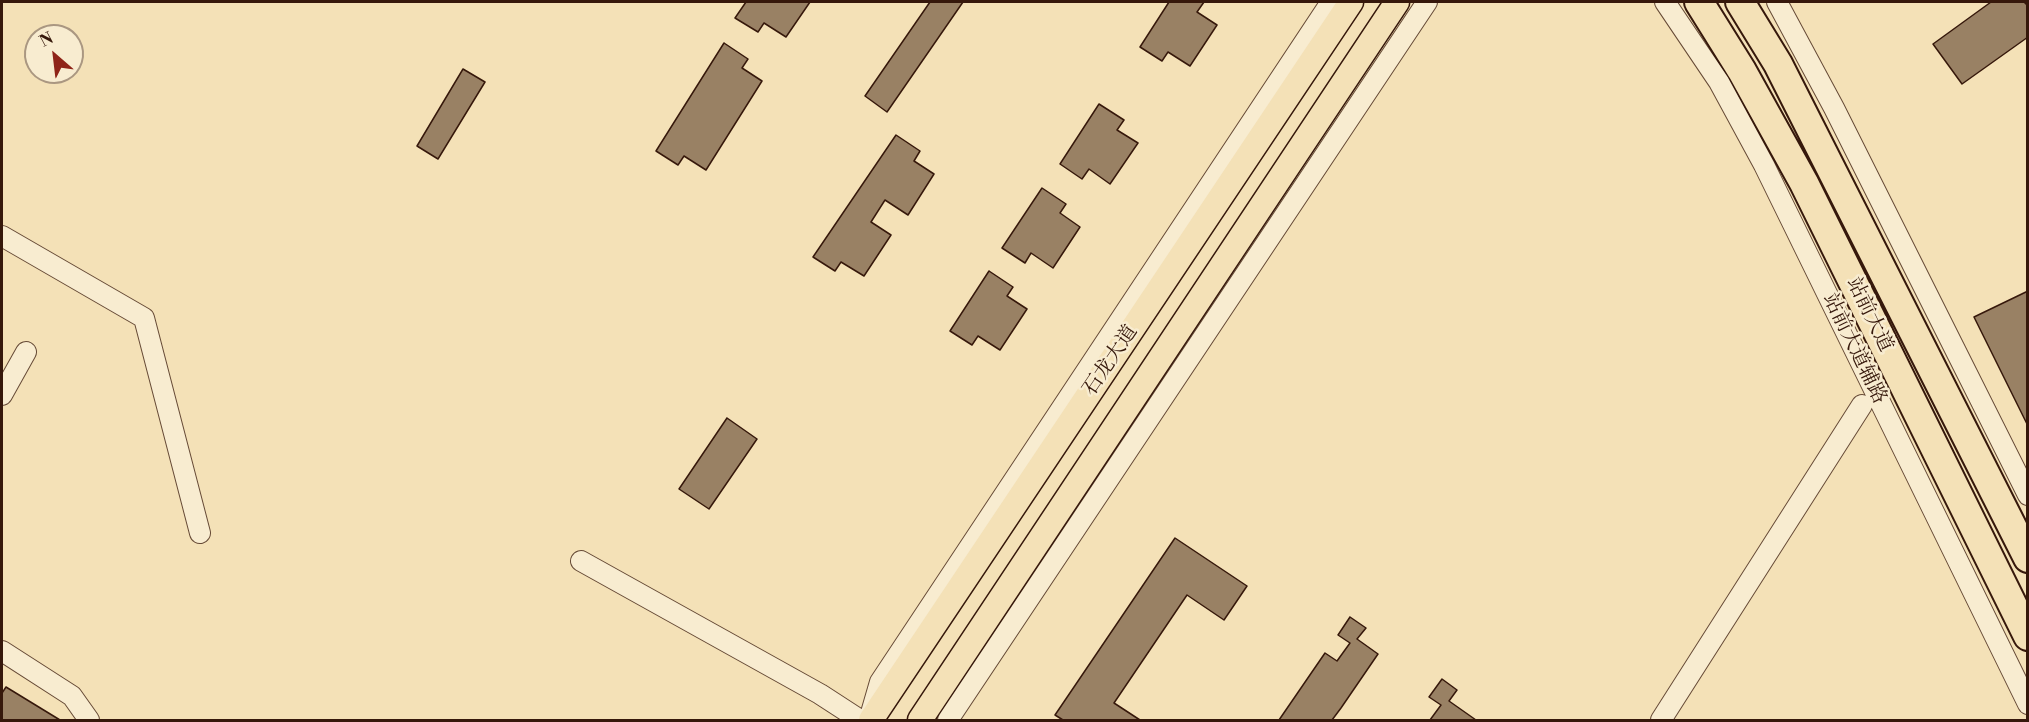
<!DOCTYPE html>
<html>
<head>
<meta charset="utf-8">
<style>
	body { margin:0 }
	#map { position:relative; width:2029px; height:722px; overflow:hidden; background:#f4e1b7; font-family:"Libre Bodoni",serif }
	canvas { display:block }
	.frame { position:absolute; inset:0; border:3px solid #36180b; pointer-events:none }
	.north { position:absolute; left:24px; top:24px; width:60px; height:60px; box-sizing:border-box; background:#f8ecd0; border:2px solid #aa9781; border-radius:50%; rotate:332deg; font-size:16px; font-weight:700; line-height:24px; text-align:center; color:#36180b }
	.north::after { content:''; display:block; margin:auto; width:21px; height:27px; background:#8f2418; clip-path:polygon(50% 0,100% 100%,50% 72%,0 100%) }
</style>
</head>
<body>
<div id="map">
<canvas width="2029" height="722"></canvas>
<div class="frame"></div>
<div class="north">N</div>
</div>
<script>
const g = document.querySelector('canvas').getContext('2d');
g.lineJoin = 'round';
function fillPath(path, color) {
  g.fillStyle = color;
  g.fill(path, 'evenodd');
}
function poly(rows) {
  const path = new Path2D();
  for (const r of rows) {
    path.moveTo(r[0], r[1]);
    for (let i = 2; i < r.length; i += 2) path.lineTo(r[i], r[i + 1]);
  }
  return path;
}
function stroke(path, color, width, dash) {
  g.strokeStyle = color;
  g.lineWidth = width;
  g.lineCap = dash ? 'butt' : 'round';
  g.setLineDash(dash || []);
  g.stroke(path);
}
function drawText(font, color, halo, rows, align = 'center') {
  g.font = font + ' "Libre Bodoni","Noto Serif SC",serif';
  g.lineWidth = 5;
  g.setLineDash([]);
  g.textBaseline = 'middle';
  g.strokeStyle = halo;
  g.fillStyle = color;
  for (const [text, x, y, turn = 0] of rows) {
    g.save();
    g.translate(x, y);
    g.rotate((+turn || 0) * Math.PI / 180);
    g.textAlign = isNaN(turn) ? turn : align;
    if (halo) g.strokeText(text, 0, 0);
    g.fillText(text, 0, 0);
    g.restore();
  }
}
const building = poly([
	[746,2,810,2,786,37,764,23,758,32,735,18,746,2],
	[930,2,963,2,887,112,865,96,930,2],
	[1169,2,1204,2,1197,12,1217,25,1190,66,1168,52,1162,61,1140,47,1169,2],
	[1991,2,2024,2,2028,6,2028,37,1962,84,1933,44,1991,2],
	[724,43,748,59,742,68,762,81,706,170,684,156,678,165,656,151,724,43],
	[463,69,485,82,438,159,417,146,463,69],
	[1099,104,1124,120,1117,130,1138,143,1110,184,1089,169,1082,179,1060,164,1099,104],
	[896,135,920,151,914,161,934,174,908,215,885,200,871,222,891,235,864,276,841,262,835,271,813,257,896,135],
	[1042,188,1066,204,1060,213,1080,227,1053,268,1031,253,1025,263,1002,248,1042,188],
	[989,271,1013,287,1007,296,1027,309,1000,350,978,336,972,345,950,331,989,271],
	[2028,291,2028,426,1974,317,2028,291],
	[727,418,757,439,709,509,679,489,727,418],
	[1175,538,1247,586,1224,620,1187,595,1114,703,1140,720,1063,720,1055,715,1175,538],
	[1350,617,1366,628,1357,639,1378,654,1341,708,1332,720,1279,720,1325,653,1337,661,1350,643,1338,635,1350,617],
	[1442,679,1457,690,1449,701,1476,720,1430,720,1441,705,1429,697,1442,679],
	[6,687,60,720,2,720,2,693,6,687]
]);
const minor = poly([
	[1665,2,1719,82,1764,165,2028,704],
	[1777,2,1834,108,2028,495],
	[2,236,144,318,200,533],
	[2,395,26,352],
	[581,561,820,694,860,720],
	[2,651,72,696,89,720],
	[871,713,880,682,1331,2],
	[948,720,1427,2],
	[1661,720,1862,405]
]);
const major = poly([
	[871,720,1351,2],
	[920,720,1397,2]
]);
const highway = poly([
	[1699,2,1742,71,1804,183,2028,636],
	[1740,2,1778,64,2028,558]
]);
const streetNames = [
	["站前大道",1869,315,64],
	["站前大道辅路",1854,349,64],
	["石龙大道",1111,361,-56]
];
fillPath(building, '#998164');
stroke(building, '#36180b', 1.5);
stroke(minor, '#664a36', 22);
stroke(major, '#36180b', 27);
stroke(highway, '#36180b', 32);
stroke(minor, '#f8ecd0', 20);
stroke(major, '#f4e1b7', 24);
stroke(highway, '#f4e1b7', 28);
drawText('20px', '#36180b', '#f8ecd0', streetNames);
</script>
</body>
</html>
